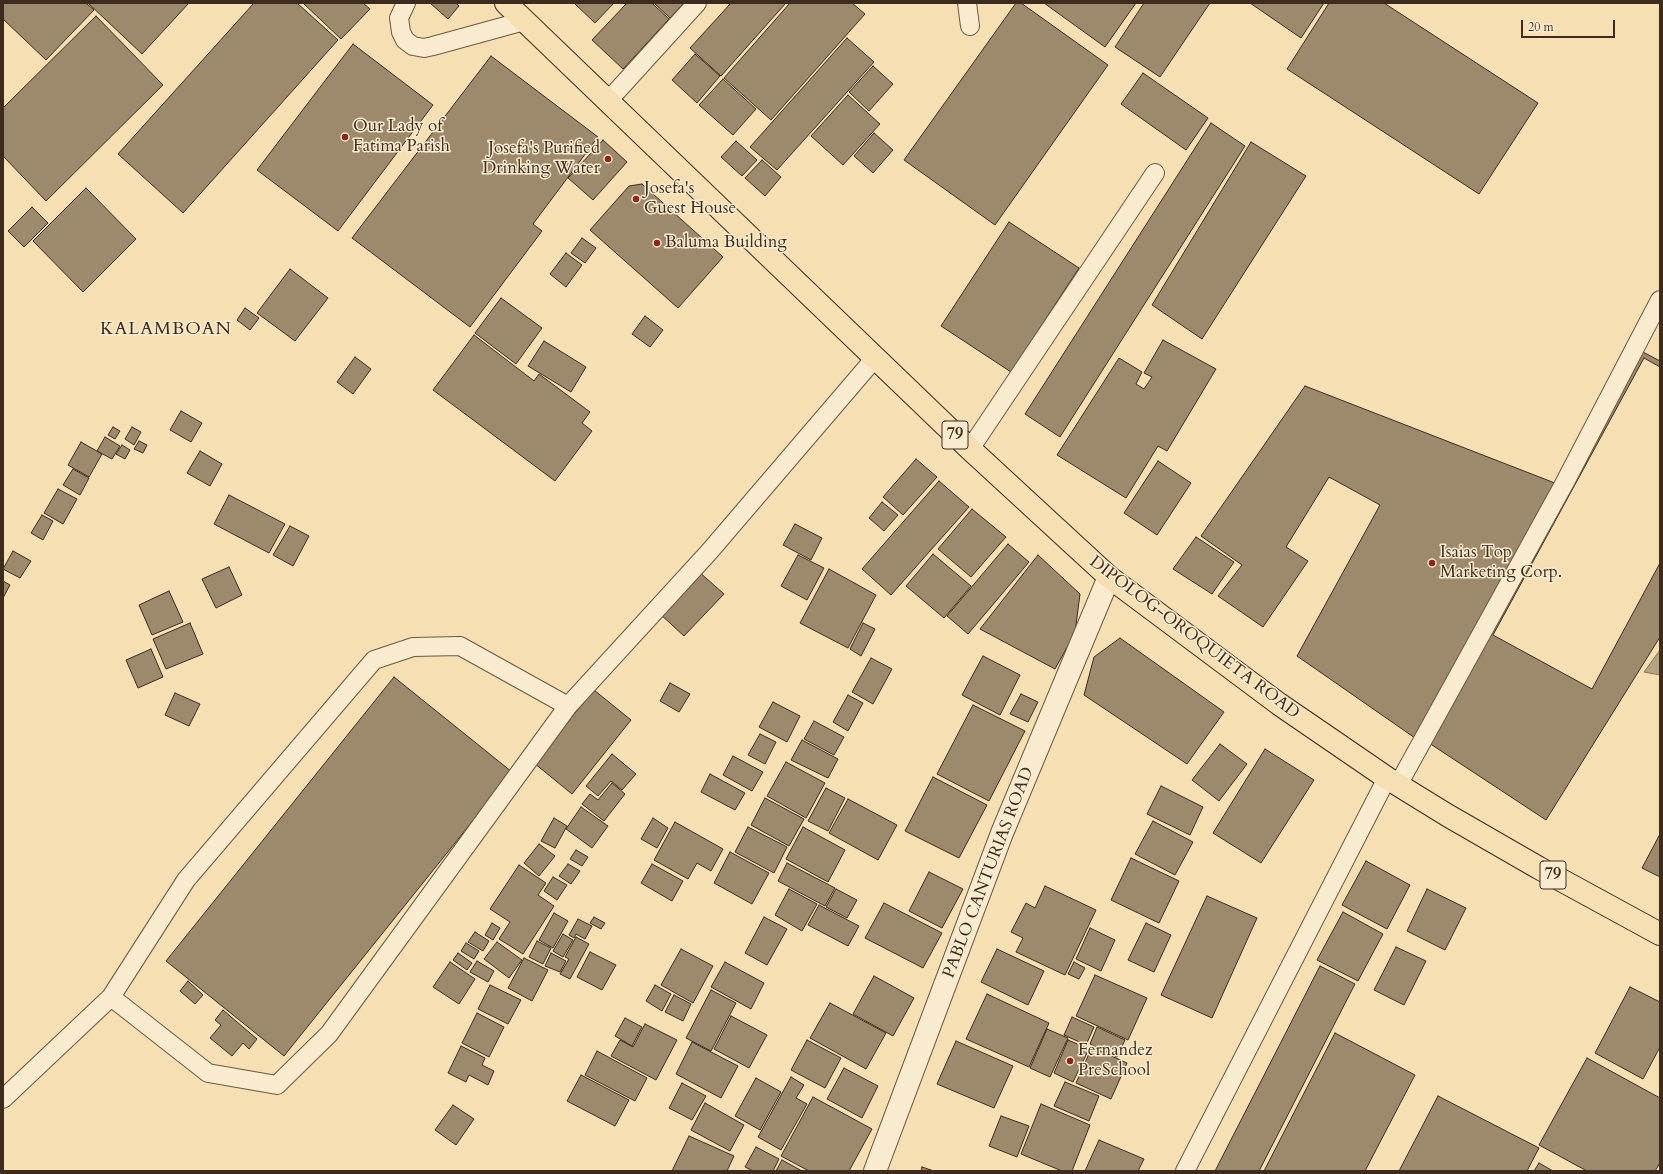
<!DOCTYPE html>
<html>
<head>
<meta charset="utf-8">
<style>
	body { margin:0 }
	#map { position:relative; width:1663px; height:1174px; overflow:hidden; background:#f6e0b3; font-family:Cardo,serif }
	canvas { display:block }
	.frame { position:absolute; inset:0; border:4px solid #3d2b1f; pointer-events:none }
	.scale { position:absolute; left:1521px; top:20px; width:94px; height:18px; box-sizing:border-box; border:2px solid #3d2b1f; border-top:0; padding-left:5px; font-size:12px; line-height:14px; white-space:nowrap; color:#3d2b1f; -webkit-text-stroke:3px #f9ebce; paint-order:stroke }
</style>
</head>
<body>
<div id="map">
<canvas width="1663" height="1174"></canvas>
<div class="frame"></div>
<div class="scale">20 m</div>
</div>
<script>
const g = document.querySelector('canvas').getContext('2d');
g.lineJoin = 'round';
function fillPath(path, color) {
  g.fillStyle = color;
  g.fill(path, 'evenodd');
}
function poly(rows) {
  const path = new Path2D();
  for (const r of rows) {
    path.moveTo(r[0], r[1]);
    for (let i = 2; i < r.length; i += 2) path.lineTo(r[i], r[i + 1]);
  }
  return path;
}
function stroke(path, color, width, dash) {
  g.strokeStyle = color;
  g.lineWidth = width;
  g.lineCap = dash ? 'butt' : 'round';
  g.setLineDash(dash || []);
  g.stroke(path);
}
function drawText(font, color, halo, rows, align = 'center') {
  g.font = font + ' Cardo,serif';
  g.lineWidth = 3;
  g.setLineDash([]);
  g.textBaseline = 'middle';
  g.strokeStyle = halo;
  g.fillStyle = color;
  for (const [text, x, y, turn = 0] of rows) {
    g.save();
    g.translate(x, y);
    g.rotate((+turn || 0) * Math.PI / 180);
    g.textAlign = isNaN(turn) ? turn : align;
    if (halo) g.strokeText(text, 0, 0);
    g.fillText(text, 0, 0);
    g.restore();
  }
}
const water = poly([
	[1660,650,1660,675,1644,672,1660,650]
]);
const building = poly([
	[3,3,86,3,94,10,46,60,3,19,3,3],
	[88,3,189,3,142,54,88,3],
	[254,3,297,3,338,40,183,213,118,154,254,3],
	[303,3,363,3,370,9,341,39,303,3],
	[430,3,456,3,459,6,448,19,430,3],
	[574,3,614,3,595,23,574,3],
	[627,3,652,3,669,19,623,69,592,40,627,3],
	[654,3,684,3,670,18,654,3],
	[731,3,786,3,721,76,690,48,731,3],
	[790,3,852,3,865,14,771,120,724,78,790,3],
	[1016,3,1021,3,1108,65,995,225,904,160,1016,3],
	[1044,3,1136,3,1105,47,1044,3],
	[1144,3,1210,3,1160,77,1115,47,1144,3],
	[1250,3,1324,3,1301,38,1250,3],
	[1329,3,1384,3,1538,103,1479,194,1287,69,1329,3],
	[96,16,163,85,46,201,3,156,3,108,96,16],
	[847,38,874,62,777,170,750,147,847,38],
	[353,44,433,105,338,231,257,170,353,44],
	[695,54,720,76,697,103,672,80,695,54],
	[491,56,598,137,533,224,542,231,470,327,352,238,491,56],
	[873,66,893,84,869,111,849,92,873,66],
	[1143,73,1208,118,1186,150,1121,104,1143,73],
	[723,79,756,109,733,135,699,105,723,79],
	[848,95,880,124,843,165,811,136,848,95],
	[1211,123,1245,146,1060,437,1025,414,1211,123],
	[874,133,893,150,873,173,854,156,874,133],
	[603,140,627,162,593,200,568,178,603,140],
	[736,141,757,160,742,176,721,157,736,141],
	[1251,142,1306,176,1202,339,1152,305,1251,142],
	[762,160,781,177,765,196,745,178,762,160],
	[642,184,723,257,678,308,590,230,629,186,642,184],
	[86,188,136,239,83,292,33,241,86,188],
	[32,207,48,223,24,247,8,231,32,207],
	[1009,222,1079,268,1011,372,941,326,1009,222],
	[582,238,596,248,585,263,571,253,582,238],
	[566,253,582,265,566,287,550,274,566,253],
	[290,269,328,298,295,341,257,313,290,269],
	[501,298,542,328,516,364,475,333,501,298],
	[245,308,259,318,250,330,237,320,245,308],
	[645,316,663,330,650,347,632,334,645,316],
	[474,335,534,381,539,374,590,412,582,423,592,431,555,481,433,390,474,335],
	[1163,340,1216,369,1167,451,1158,446,1126,498,1057,455,1119,358,1142,372,1136,384,1144,389,1152,377,1144,373,1163,340],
	[544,341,586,367,571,392,528,366,544,341],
	[1643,352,1660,361,1660,637,1546,820,1429,743,1643,352],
	[355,357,371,369,353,394,337,382,355,357],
	[1644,358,1660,367,1660,563,1592,689,1493,635,1644,358],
	[1305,386,1560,485,1415,738,1297,656,1380,505,1329,477,1286,547,1308,561,1263,627,1218,596,1242,565,1201,536,1305,386],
	[181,411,202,423,191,442,170,430,181,411],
	[113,427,120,431,115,439,108,435,113,427],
	[132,427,141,432,134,445,125,439,132,427],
	[105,437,120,446,112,459,97,451,105,437],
	[139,441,147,445,143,453,134,449,139,441],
	[81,442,102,454,89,477,68,465,81,442],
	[122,445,130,450,125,459,116,454,122,445],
	[200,451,222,464,210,486,187,473,200,451],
	[916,459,937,477,903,515,883,497,916,459],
	[1158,461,1191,483,1157,535,1124,513,1158,461],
	[73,469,89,478,80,495,63,485,73,469],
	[939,481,969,507,891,595,862,569,939,481],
	[58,489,77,499,63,524,44,513,58,489],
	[229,495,285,524,269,553,214,524,229,495],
	[882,502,898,515,884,531,869,518,882,502],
	[972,509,1006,537,971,577,938,549,972,509],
	[42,515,53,521,43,540,31,533,42,515],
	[795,524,822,538,811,560,783,545,795,524],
	[290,526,309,536,293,566,273,555,290,526],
	[1196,537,1234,562,1212,594,1173,569,1196,537],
	[1008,544,1029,562,968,634,947,616,1008,544],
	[13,551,31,561,20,578,3,569,13,551],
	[933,554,971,586,944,618,906,586,933,554],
	[798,555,824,568,807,600,781,586,798,555],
	[1038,555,1080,594,1075,633,1055,669,980,629,1038,555],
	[229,567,242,595,216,608,202,579,229,567],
	[829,569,876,595,848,648,800,623,829,569],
	[698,571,724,594,684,636,659,613,698,571],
	[3,581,10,585,3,598,3,581],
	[169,591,183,622,152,635,139,605,169,591],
	[190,623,203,654,166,669,153,639,190,623],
	[863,623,875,629,861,656,850,649,863,623],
	[1120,638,1224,712,1187,764,1084,695,1094,657,1120,638],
	[151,649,163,677,138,688,126,660,151,649],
	[983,656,1020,675,1000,715,962,695,983,656],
	[871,658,892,669,873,704,852,692,871,658],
	[394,677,512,772,284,1056,166,961,394,677],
	[670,683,690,694,679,712,660,701,670,683],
	[594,690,631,720,572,794,534,763,594,690],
	[175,693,200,704,189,726,165,715,175,693],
	[1021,694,1038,702,1028,722,1010,714,1021,694],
	[848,695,863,703,848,731,833,722,848,695],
	[773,702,800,716,787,742,759,727,773,702],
	[973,705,1025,731,989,801,937,774,973,705],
	[814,721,844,737,834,755,804,739,814,721],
	[760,734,776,742,765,764,748,755,760,734],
	[802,740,838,759,828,778,791,760,802,740],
	[1220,744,1247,764,1219,801,1192,780,1220,744],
	[1265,749,1314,780,1261,863,1213,833,1265,749],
	[612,754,636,774,622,790,611,781,598,796,586,786,612,754],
	[733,756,763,772,752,791,723,775,733,756],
	[786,762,825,783,806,818,767,796,786,762],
	[710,774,745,793,735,810,701,792,710,774],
	[933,777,987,805,959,858,905,831,933,777],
	[612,783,625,794,604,821,582,804,590,794,598,800,612,783],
	[1161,786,1203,807,1190,835,1147,814,1161,786],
	[826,788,845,798,828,831,808,821,826,788],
	[765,798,804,819,789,846,751,825,765,798],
	[848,799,897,825,878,860,829,833,848,799],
	[581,807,608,826,592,848,566,829,581,807],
	[554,818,567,826,555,848,541,841,554,818],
	[653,818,668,828,657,848,641,839,653,818],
	[1153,821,1193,842,1175,875,1135,854,1153,821],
	[675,822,723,849,711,871,697,863,688,879,654,860,675,822],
	[748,827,787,847,774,873,735,852,748,827],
	[803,827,845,850,828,882,786,859,803,827],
	[1660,834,1660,877,1642,868,1660,834],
	[539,844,555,856,539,876,524,863,539,844],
	[576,850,588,857,582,866,570,859,576,850],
	[730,852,769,873,752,904,714,883,730,852],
	[1131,858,1179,881,1159,923,1111,900,1131,858],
	[1366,861,1410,885,1387,929,1342,905,1366,861],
	[787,863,835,888,825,906,778,881,787,863],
	[568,864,580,871,571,884,559,876,568,864],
	[652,864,683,881,672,901,641,883,652,864],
	[519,865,546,883,538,895,554,906,523,954,499,939,510,922,490,909,519,865],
	[929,872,963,889,942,928,909,911,929,872],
	[553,877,567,885,557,900,544,891,553,877],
	[1045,886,1096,910,1065,975,1016,952,1023,938,1011,932,1026,903,1035,908,1045,886],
	[789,889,817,904,802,931,775,915,789,889],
	[836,889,857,900,847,918,826,907,836,889],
	[1427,889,1466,908,1445,950,1407,931,1427,889],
	[1207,896,1257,918,1212,1018,1161,995,1207,896],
	[884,903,942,933,923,968,865,938,884,903],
	[819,905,859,926,848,946,808,925,819,905],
	[1343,912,1383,934,1358,981,1317,960,1343,912],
	[554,913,568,921,553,948,539,940,554,913],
	[594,917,605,923,601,929,590,923,594,917],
	[764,917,787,929,767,965,745,953,764,917],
	[578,919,592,926,585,939,576,934,574,938,569,935,578,919],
	[492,923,500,928,493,940,485,935,492,923],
	[1146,923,1171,935,1154,972,1128,960,1146,923],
	[1090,928,1115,940,1101,971,1076,959,1090,928],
	[475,932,489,941,483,951,468,942,475,932],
	[563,934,573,940,563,957,553,951,563,934],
	[576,937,589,944,570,979,560,974,569,959,565,957,576,937],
	[537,941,551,948,543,964,529,957,537,941],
	[497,942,522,960,509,978,484,959,497,942],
	[466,943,479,951,474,959,461,951,466,943],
	[1396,947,1426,961,1404,1005,1374,990,1396,947],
	[681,949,713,966,693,1003,661,985,681,949],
	[997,949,1044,971,1028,1005,981,982,997,949],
	[590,952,616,965,602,990,577,977,590,952],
	[458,953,472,963,467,970,453,960,458,953],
	[551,953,566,961,560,972,545,966,551,953],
	[524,958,548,970,532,1001,508,988,524,958],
	[477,961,494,971,488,982,470,972,477,961],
	[450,962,475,979,459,1004,433,987,450,962],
	[725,962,764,983,751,1009,711,987,725,962],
	[1074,962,1085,968,1079,979,1068,974,1074,962],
	[1320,966,1355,984,1259,1171,1215,1171,1320,966],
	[1095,975,1147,998,1128,1040,1076,1016,1095,975],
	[874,976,914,998,893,1036,853,1014,874,976],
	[188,981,203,995,195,1004,180,991,188,981],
	[490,985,521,1000,508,1024,478,1009,490,985],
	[655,985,671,994,662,1011,646,1001,655,985],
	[1630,987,1660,1002,1660,1047,1643,1079,1595,1053,1630,987],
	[711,990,736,1003,711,1051,686,1038,711,990],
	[987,994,1049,1023,1029,1067,966,1039,987,994],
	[674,995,691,1004,683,1021,665,1012,674,995],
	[830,1003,886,1033,866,1069,810,1038,830,1003],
	[223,1010,257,1039,249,1049,243,1043,232,1056,210,1038,221,1025,215,1020,223,1010],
	[477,1013,504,1027,489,1057,462,1043,477,1013],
	[731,1016,767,1035,749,1068,714,1049,731,1016],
	[1072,1017,1094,1027,1086,1045,1064,1035,1072,1017],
	[625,1018,642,1027,632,1046,615,1036,625,1018],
	[645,1024,677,1040,656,1080,611,1056,620,1040,633,1047,645,1024],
	[1097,1027,1125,1040,1117,1057,1090,1044,1097,1027],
	[1047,1029,1068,1038,1050,1077,1030,1068,1047,1029],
	[1335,1033,1415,1075,1365,1171,1264,1171,1335,1033],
	[807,1040,841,1058,825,1088,791,1070,807,1040],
	[1068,1040,1089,1049,1073,1082,1054,1073,1068,1040],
	[956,1041,1013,1066,994,1108,937,1084,956,1041],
	[692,1042,738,1066,721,1098,676,1074,692,1042],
	[461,1046,485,1058,482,1065,494,1071,488,1085,469,1075,466,1082,448,1073,461,1046],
	[1092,1047,1127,1063,1111,1099,1076,1083,1092,1047],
	[597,1051,647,1078,635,1101,585,1075,597,1051],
	[1587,1058,1660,1098,1660,1163,1655,1171,1587,1171,1539,1145,1587,1058],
	[844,1068,878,1086,862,1118,827,1099,844,1068],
	[581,1075,629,1100,615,1126,567,1101,581,1075],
	[791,1077,804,1085,796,1098,807,1104,781,1150,758,1137,791,1077],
	[756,1078,781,1092,760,1130,735,1116,756,1078],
	[1065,1082,1099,1096,1089,1121,1054,1106,1065,1082],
	[682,1083,706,1096,692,1120,669,1108,682,1083],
	[1438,1096,1539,1148,1527,1171,1399,1171,1438,1096],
	[813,1097,872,1129,849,1171,809,1171,781,1156,813,1097],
	[705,1103,744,1125,730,1151,691,1130,705,1103],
	[1041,1104,1090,1125,1072,1171,1062,1171,1021,1154,1041,1104],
	[453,1105,474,1119,456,1145,435,1130,453,1105],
	[1001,1116,1029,1126,1017,1157,989,1146,1001,1116],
	[689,1136,734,1156,727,1171,672,1171,689,1136],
	[1099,1140,1144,1159,1138,1171,1085,1171,1099,1140],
	[756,1147,779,1159,773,1171,753,1171,745,1167,756,1147],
	[782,1160,802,1171,776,1171,782,1160],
	[1539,1163,1553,1171,1534,1171,1539,1163],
	[922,1167,934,1171,921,1171,922,1167]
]);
const service = poly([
	[406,3,399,18,401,32,405,40,413,46,424,48,433,46,524,21],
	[967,3,970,26],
	[607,102,697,3],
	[970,449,1155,173],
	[568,706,460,646,413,647,374,660,186,880,111,997,208,1073,277,1085,329,1034,568,706,709,552,875,358],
	[1398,785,1564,484,1660,300],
	[3,1099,111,997],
	[1185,1171,1387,778]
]);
const minor = poly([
	[875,1171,1002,833,1109,577]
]);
const primary = poly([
	[506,3,970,449,1109,577,1279,704,1387,778,1447,815,1539,868,1660,934]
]);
const markers = [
	[345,137,4,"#8f2418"],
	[608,159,4,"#8f2418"],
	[636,199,4,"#8f2418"],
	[657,243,4,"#8f2418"],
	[1432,563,4,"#8f2418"],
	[1070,1061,4,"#8f2418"]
];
const shields = [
	[955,435,26],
	[1553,875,26]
];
const shieldNames = [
	["79",955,435],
	["79",1553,875]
];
const poiNames = [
	["Our Lady of",353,127],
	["Fatima Parish",353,147],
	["Josefa's Purified",600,149,"right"],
	["Drinking Water",600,169,"right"],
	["Josefa's",644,189],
	["Guest House",644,209],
	["Baluma Building",665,243],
	["Isaias Top",1440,553],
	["Marketing Corp.",1440,573],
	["Fernandez",1078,1051],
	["PreSchool",1078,1071]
];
const streetNames = [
	["DIPOLOG-OROQUIETA ROAD",1194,638,37],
	["PABLO CANTURIAS ROAD",989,873,-69]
];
const neighbourhoodNames = [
	["KALAMBOAN",166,330]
];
fillPath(water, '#b7a281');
stroke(water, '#86725a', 1);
fillPath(building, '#9d896c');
stroke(building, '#3d2b1f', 1);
stroke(service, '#6b5844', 20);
stroke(minor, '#6b5844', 24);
stroke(primary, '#3d2b1f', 24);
stroke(service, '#f9ebce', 18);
stroke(minor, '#f9ebce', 22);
stroke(primary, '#f6e0b3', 22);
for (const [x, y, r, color] of markers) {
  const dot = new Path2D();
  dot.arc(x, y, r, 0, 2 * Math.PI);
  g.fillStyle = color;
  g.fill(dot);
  stroke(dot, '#f9ebce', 1.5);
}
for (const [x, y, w] of shields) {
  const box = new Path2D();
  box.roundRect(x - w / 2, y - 14, w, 28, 3);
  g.fillStyle = '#f9ebce';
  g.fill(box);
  stroke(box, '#3d2b1f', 1);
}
drawText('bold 16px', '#3d2b1f', null, shieldNames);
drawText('17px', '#3d2b1f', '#f9ebce', poiNames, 'left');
drawText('17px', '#3d2b1f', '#f9ebce', streetNames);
g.letterSpacing = '1px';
drawText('18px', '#3d2b1f', '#f9ebce', neighbourhoodNames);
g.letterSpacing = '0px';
</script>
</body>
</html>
